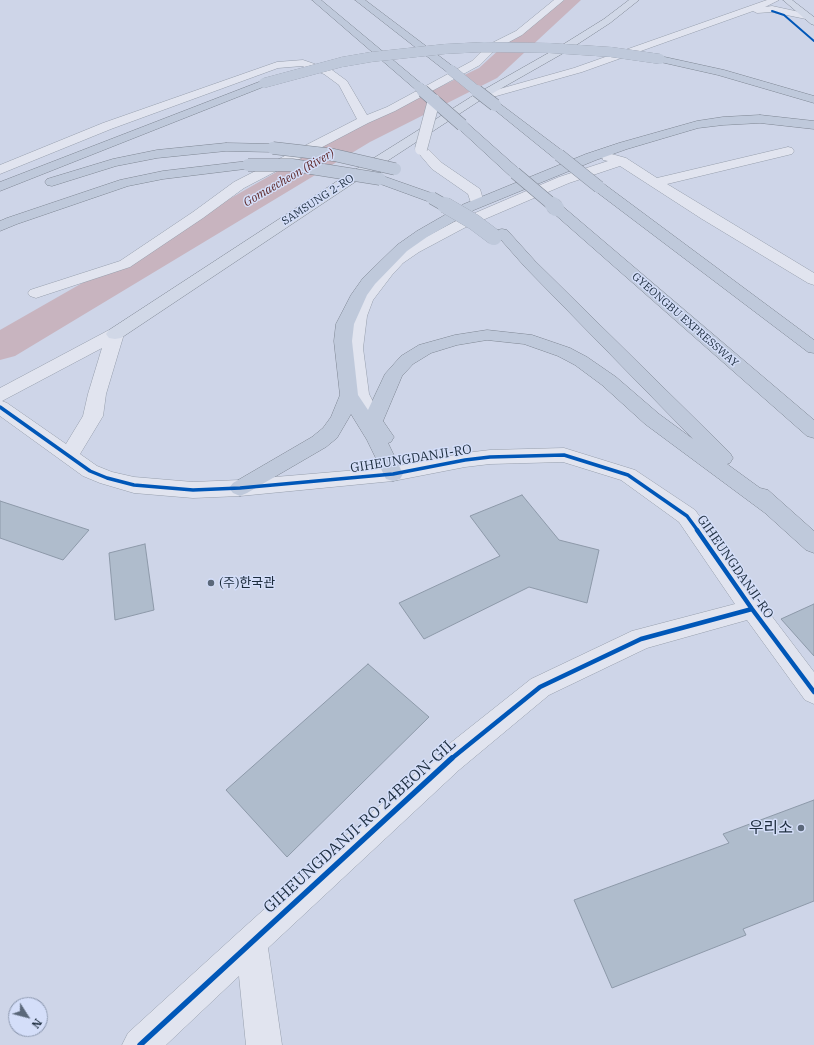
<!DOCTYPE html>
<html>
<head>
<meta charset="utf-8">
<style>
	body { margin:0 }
	#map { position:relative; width:814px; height:1045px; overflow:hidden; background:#ced5e8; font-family:"IBM Plex Serif",serif }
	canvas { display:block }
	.north { position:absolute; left:8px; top:997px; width:40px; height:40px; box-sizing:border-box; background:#d4def9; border:1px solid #8b97ae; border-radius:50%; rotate:126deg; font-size:11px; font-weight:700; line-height:16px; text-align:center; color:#1d2d3e }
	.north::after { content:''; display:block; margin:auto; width:14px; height:18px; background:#5b687a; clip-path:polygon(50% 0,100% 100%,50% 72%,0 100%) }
</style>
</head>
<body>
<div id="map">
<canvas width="814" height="1045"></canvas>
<div class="north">N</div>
</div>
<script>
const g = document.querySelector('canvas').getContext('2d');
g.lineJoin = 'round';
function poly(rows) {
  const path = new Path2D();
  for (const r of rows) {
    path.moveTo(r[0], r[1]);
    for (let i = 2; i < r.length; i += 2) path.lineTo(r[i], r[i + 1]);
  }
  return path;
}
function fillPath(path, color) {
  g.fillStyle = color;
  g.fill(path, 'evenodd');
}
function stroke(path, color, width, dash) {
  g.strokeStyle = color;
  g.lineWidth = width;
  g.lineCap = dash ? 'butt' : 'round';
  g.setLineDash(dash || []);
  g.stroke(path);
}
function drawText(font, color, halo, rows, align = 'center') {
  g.font = font + ' "IBM Plex Serif","Noto Sans KR",serif';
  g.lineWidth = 3;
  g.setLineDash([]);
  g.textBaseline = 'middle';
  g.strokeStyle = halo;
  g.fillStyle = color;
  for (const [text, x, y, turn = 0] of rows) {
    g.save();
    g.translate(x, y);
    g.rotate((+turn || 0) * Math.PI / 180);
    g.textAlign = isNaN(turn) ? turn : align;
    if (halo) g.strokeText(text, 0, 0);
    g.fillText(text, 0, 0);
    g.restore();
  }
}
const river = poly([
	[557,0,581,0,497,78,370,142,15,356,0,360,0,330,350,130,479,68,536,16,557,0]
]);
const building = poly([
	[522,495,559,540,599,550,587,603,529,587,424,639,399,603,500,556,470,516,522,495],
	[0,501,89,530,63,560,0,538,0,501],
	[145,544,154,610,115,620,109,553,145,544],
	[814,604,814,656,781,619,814,604],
	[368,664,429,717,287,857,226,790,368,664],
	[814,800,814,901,743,929,746,935,612,988,574,900,729,843,723,834,814,800]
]);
const minor = poly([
	[554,0,564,0,522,35,496,49,480,65,395,111,368,123,244,188,203,218,130,267,42,296,36,298,30,296,28,293,30,290,120,261,193,212,234,182,357,119,339,85,324,74,302,66,278,68,111,129,0,174,0,165,103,123,277,62,303,60,332,70,347,81,367,115,387,107,472,61,488,45,516,31,554,0],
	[767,0,779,0,765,7,772,6,809,14,811,16,806,19,772,12,757,13,753,11,582,72,475,102,471,101,469,99,471,97,574,68,767,0],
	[421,145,425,146,442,163,480,189,484,203,482,206,477,207,472,206,468,194,432,169,415,149,417,146,421,145],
	[788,147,792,148,794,151,792,154,667,184,814,273,814,285,808,283,702,219,620,166,569,183,464,228,419,252,403,263,392,275,373,300,367,316,363,348,369,394,383,421,380,426,373,427,366,426,351,394,345,348,351,316,357,300,380,269,393,257,409,246,454,222,559,177,608,161,603,160,602,157,603,154,608,153,626,158,657,178,788,147],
	[115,329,121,330,124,334,106,394,103,416,80,454,97,466,112,472,134,477,193,482,240,480,393,467,465,453,490,450,564,448,635,470,695,510,761,602,814,672,814,704,805,700,747,620,647,648,549,695,459,770,268,948,282,1045,246,1045,239,976,166,1045,122,1045,128,1033,240,931,439,752,531,679,632,631,735,604,679,522,621,480,563,462,490,464,465,467,393,481,240,496,193,498,134,493,100,483,83,476,0,416,0,388,109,330,115,329],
	[102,348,88,394,83,416,66,444,7,403,2,401,102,348]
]);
const major = poly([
	[629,0,639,0,610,23,567,51,479,101,352,184,121,338,115,339,109,338,106,334,109,330,342,178,471,97,559,47,604,19,629,0],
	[783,0,792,0,814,17,814,25,811,24,783,0]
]);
const highway = poly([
	[312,0,321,0,423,85,425,87,423,89,415,89,312,0],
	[355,0,365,0,455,68,456,70,455,72,447,72,355,0],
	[660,56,724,70,814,96,814,103,718,75,656,61,655,59,656,57,660,56],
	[264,80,268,81,269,83,268,85,0,191,0,182,264,80],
	[495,102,499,103,564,152,565,155,564,158,554,158,491,107,489,105,491,103,495,102],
	[760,115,814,121,814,129,760,123,723,125,698,128,627,149,596,160,474,210,427,237,407,251,375,284,367,295,354,324,352,341,358,395,368,410,385,374,401,356,419,345,455,335,487,330,532,335,570,348,587,357,616,377,659,414,693,439,525,267,495,233,497,230,502,229,507,230,535,261,730,453,733,458,730,463,727,464,760,488,768,490,814,531,814,553,806,550,765,513,645,424,602,385,575,365,558,356,524,344,487,340,457,345,431,353,413,364,402,376,383,421,394,437,391,442,388,443,403,474,400,479,393,481,386,479,367,440,351,414,337,438,326,447,247,493,240,496,233,493,229,488,233,483,312,437,323,428,331,417,340,395,334,341,336,324,351,295,363,278,397,245,417,231,464,204,586,154,619,143,697,121,723,117,760,115],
	[462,121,466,122,520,170,522,173,520,176,510,176,458,128,456,125,458,122,462,121],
	[226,143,273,144,277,145,279,148,277,151,273,152,226,151,157,158,116,166,52,186,47,185,45,182,47,179,113,159,157,150,226,143],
	[248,161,253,162,255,165,253,168,163,179,128,186,17,224,0,231,0,221,7,218,120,180,163,171,248,161],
	[380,175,437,195,439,198,437,201,432,202,427,201,375,182,373,179,375,176,380,175],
	[599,183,604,184,814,340,814,353,808,352,594,190,592,187,594,184,599,183],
	[556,204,561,205,814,420,814,438,807,436,551,211,549,208,551,205,556,204]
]);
const minorBridge = poly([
	[421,149,434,100]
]);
const highwayBridgeFar2 = poly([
	[451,70,478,92],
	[264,83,342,62,371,57,445,49,484,47,550,48,611,52,660,59],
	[419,87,424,92]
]);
const highwayBridgeFar1 = poly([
	[423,91,462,125],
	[477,91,495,105],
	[273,148,334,155,395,169],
	[559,155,599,187],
	[248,165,292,165,380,179],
	[515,173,554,206],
	[432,198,446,206]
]);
const highwayBridge = poly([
	[445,205,474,222,494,237],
	[553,205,556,208]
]);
const cyclewayFar3 = poly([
	[772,11,784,15,814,41]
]);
const cyclewayFar2 = poly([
	[0,407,90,471,107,478,134,485,193,490,240,488,393,474,465,460,490,457,564,455,628,475,687,516,698,531]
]);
const cyclewayFar1 = poly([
	[697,530,752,609,814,692],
	[451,759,540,687,641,639,752,609]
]);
const cycleway = poly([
	[140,1045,452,758]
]);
const markers = [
	[211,583,4,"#5b687a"],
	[801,828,4,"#5b687a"]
];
const farStreetnames = [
	["SAMSUNG 2-RO",318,200,-33],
	["GYEONGBU EXPRESSWAY",685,320,41]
];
const farWaternames = [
	["Gomaecheon (River)",289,178,-30]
];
const streetNames = [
	["GIHEUNGDANJI-RO",411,459,-9],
	["GIHEUNGDANJI-RO",735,567,55]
];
const poiNames = [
	["(주)한국관",219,583]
];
const nearStreetnames = [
	["GIHEUNGDANJI-RO 24BEON-GIL",360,826,-42]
];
const nearPoinames = [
	["우리소",793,828]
];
fillPath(river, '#c8b4bf');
fillPath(building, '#afbccc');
stroke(building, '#8d99a9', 1);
stroke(minor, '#979fad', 1);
stroke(major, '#7e8693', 1);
stroke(highway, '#7e8693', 1);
fillPath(minor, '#e1e4ef');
fillPath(major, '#d1d8e7');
fillPath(highway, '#bfc9db');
stroke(minorBridge, '#979fad', 13, []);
stroke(highwayBridgeFar2, '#7e8693', 10, []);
stroke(highwayBridgeFar1, '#7e8693', 13, []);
stroke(highwayBridge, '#7e8693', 16, []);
stroke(minorBridge, '#e1e4ef', 12);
stroke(highwayBridgeFar2, '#bfc9db', 10);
stroke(highwayBridgeFar1, '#bfc9db', 12);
stroke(highwayBridge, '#bfc9db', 16);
stroke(cyclewayFar3, '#0057b8', 2);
stroke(cyclewayFar2, '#0057b8', 3.5);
stroke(cyclewayFar1, '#0057b8', 4.5);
stroke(cycleway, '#0057b8', 5.5);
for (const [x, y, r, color] of markers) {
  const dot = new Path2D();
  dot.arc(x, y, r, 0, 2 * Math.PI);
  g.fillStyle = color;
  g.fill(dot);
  stroke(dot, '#d4def9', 1.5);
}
drawText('11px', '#1d2d3e', '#d4def9', farStreetnames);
drawText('italic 12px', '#602b2c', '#d4def9', farWaternames);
drawText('13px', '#1d2d3e', '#d4def9', streetNames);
drawText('13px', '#1d2d3e', '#d4def9', poiNames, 'left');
drawText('16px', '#1d2d3e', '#d4def9', nearStreetnames);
drawText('16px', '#1d2d3e', '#d4def9', nearPoinames, 'right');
</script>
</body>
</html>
